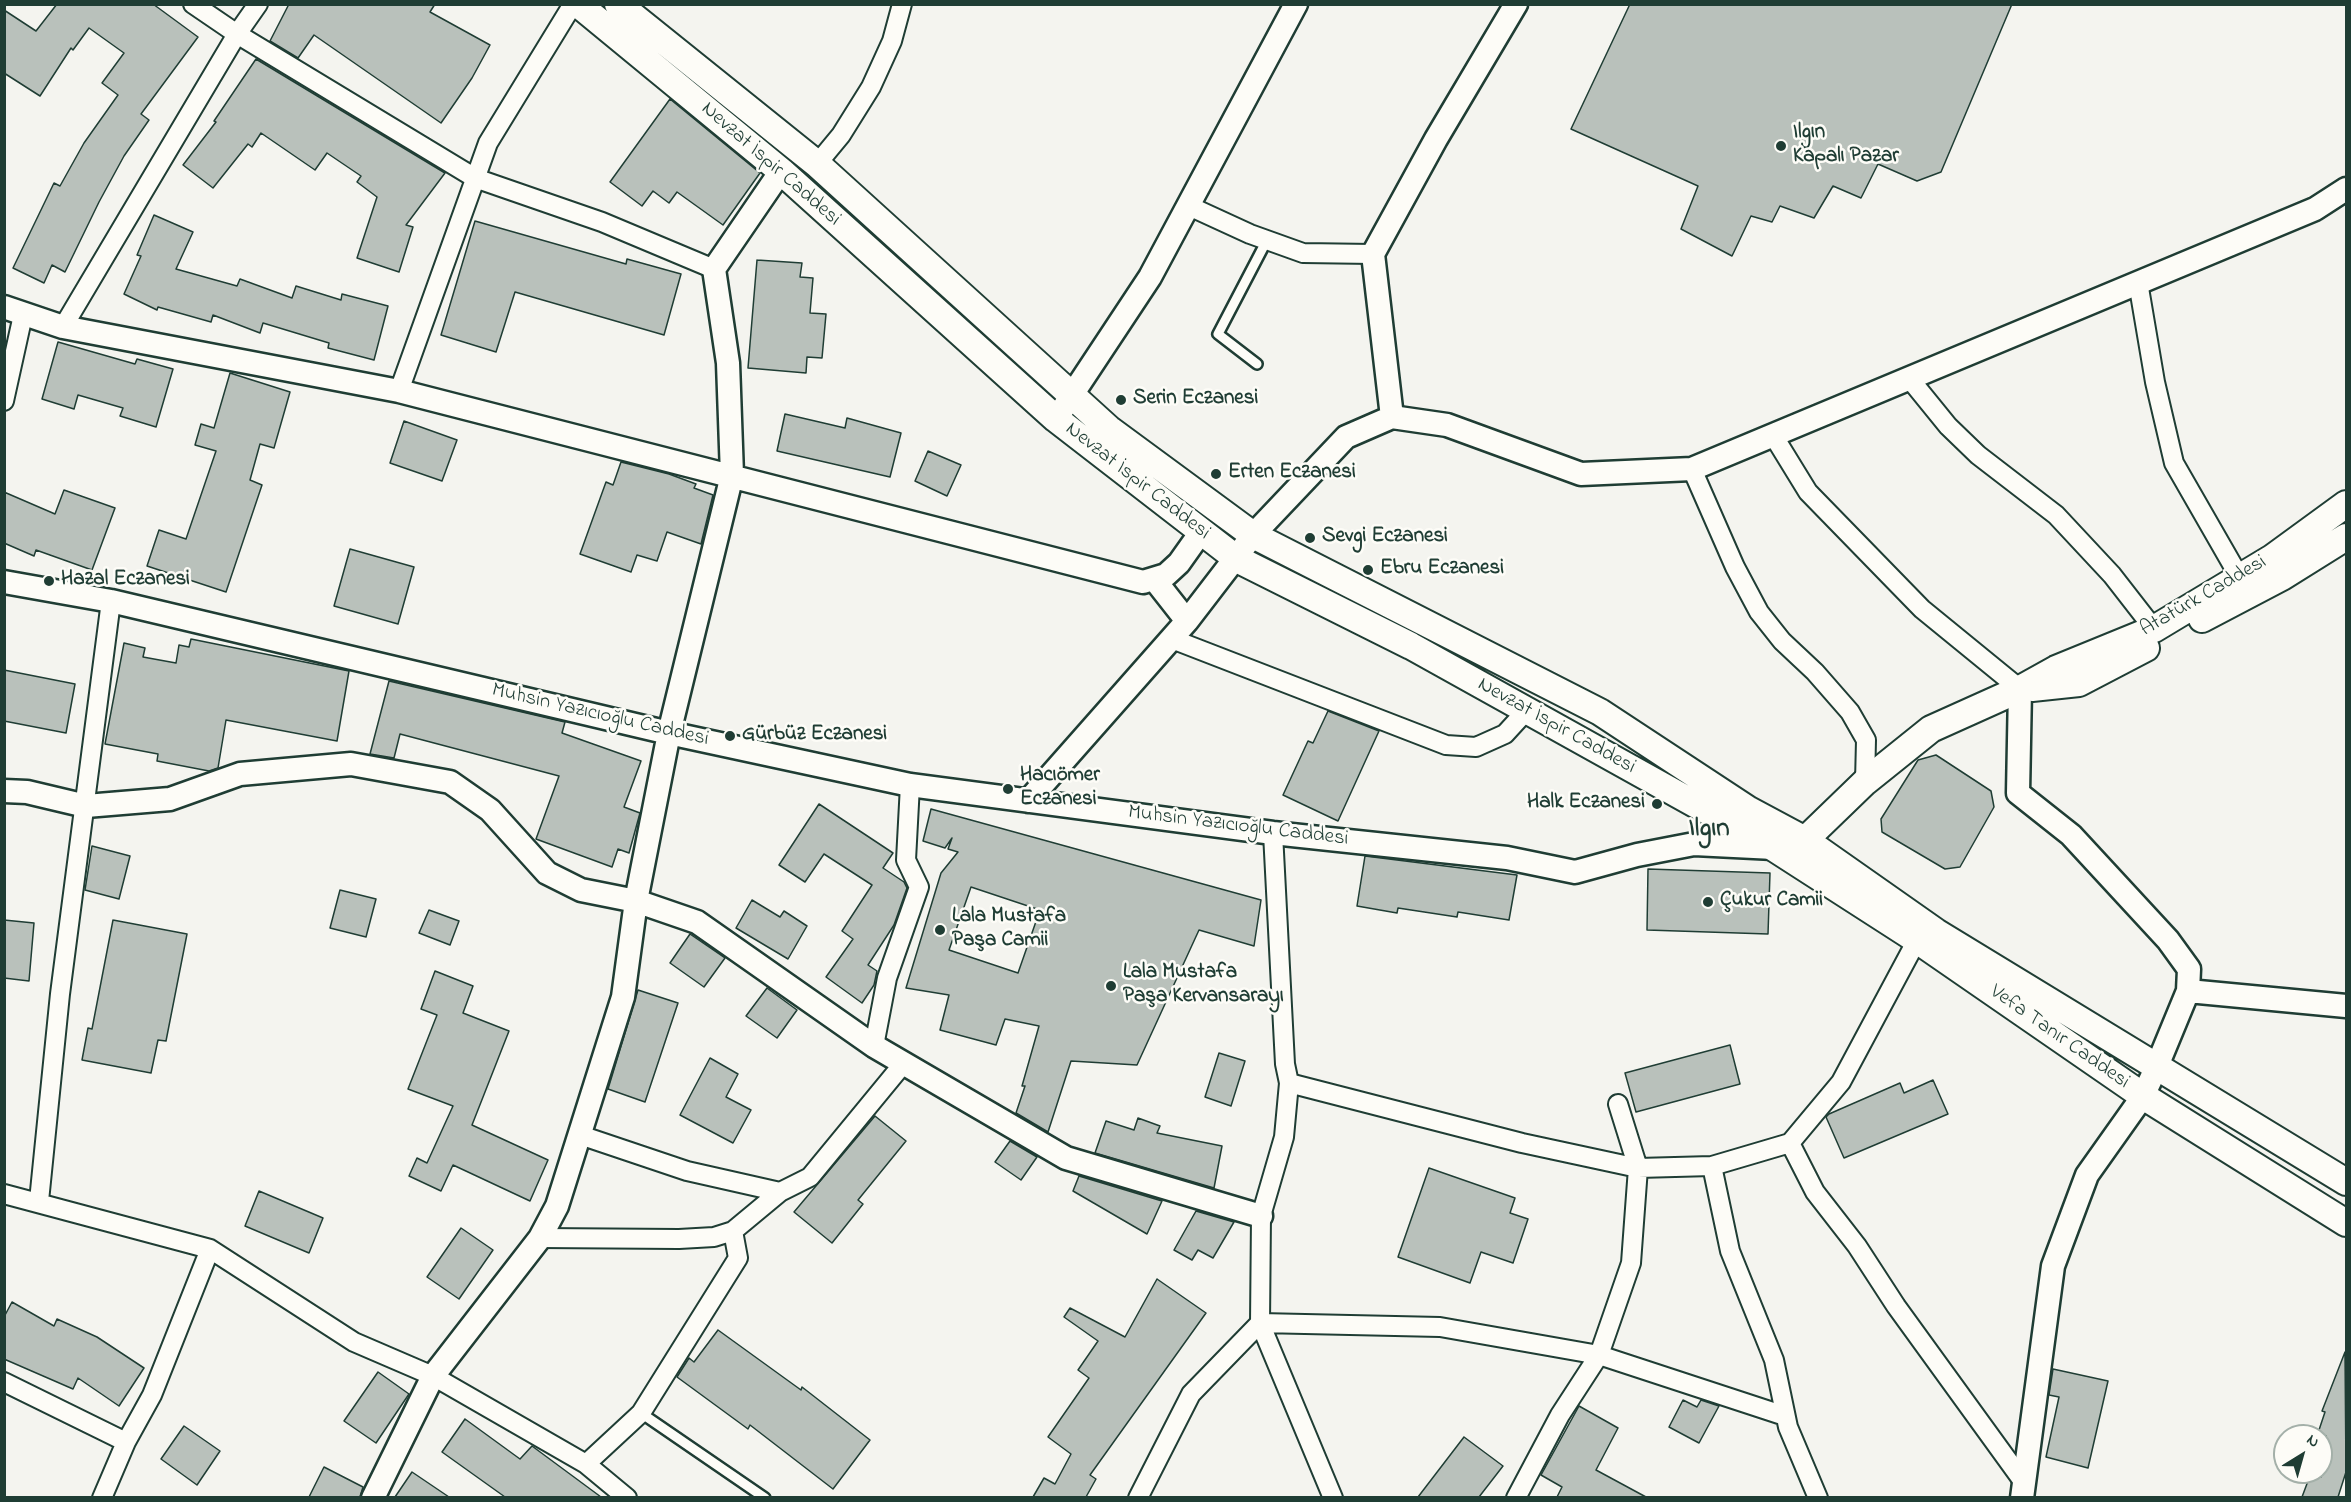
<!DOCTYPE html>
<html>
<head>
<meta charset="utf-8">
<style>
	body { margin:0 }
	#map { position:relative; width:2351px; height:1502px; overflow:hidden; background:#f4f4ef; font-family:"Indie Flower",sans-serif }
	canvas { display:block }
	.frame { position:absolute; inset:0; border:6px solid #1f3d34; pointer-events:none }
	.north { position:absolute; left:2273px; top:1424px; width:60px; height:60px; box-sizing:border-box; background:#fdfcf7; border:2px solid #a4b0a9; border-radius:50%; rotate:37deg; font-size:16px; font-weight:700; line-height:24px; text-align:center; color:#1f3d34 }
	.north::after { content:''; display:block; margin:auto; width:21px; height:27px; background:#1f3d34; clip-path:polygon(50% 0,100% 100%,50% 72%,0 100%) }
</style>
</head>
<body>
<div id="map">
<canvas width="2351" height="1502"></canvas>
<div class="frame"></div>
<div class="north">N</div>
</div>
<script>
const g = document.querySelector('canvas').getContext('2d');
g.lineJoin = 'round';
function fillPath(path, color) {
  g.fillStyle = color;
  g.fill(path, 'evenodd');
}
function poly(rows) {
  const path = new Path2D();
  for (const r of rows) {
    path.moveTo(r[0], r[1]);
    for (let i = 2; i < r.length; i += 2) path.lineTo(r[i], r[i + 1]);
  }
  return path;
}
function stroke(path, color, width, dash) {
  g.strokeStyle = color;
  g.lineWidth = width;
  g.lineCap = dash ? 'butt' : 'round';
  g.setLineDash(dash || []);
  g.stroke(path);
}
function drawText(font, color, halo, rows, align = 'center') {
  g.font = font + ' "Indie Flower",sans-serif';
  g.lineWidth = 5;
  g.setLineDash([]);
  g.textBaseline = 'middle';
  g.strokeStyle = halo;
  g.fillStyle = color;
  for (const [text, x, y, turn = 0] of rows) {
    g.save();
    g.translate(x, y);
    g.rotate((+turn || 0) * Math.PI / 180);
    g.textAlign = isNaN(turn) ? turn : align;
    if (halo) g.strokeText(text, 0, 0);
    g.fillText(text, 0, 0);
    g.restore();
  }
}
const building = poly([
	[57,4,153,4,198,37,141,114,149,120,124,156,99,202,65,272,52,265,44,283,13,268,54,183,60,186,84,143,118,95,102,83,124,53,89,28,73,50,71,48,40,96,4,73,4,10,36,31,57,4],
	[289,4,435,4,430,12,490,45,472,78,441,123,314,35,298,58,270,41,289,4],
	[1630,4,2012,4,1941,172,1917,181,1878,164,1861,198,1833,186,1814,218,1780,206,1772,222,1751,216,1732,256,1681,229,1698,186,1571,129,1630,4],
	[256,59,445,173,406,225,413,227,399,272,357,258,377,197,357,182,361,176,327,153,315,170,261,133,252,147,248,144,213,188,183,165,216,122,214,121,256,59],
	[670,99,760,173,723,225,677,192,669,203,653,191,642,206,610,182,670,99],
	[154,215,193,232,176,269,237,286,240,279,292,298,296,286,341,300,342,294,388,306,374,360,328,348,329,343,263,323,260,333,213,315,211,322,158,307,157,310,124,294,141,256,137,255,154,215],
	[475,221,626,264,627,259,681,274,664,335,515,292,496,352,441,335,475,221],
	[757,260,802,263,800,277,813,278,810,313,826,314,822,358,807,357,806,373,748,368,757,260],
	[58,342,135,364,137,359,173,369,156,427,120,416,123,408,78,395,74,409,42,399,58,342],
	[230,373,290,392,274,448,260,444,250,480,262,485,226,592,147,566,159,530,186,539,216,451,195,445,201,424,214,428,230,373],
	[785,414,845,428,847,418,901,433,890,477,777,451,785,414],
	[404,421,457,440,442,481,390,463,404,421],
	[928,451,961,465,947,496,915,481,928,451],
	[621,462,669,474,696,484,694,488,713,495,701,544,667,532,657,561,637,555,631,572,580,554,606,482,613,485,621,462],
	[64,490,115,508,92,570,36,550,34,556,4,543,4,492,55,514,64,490],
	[350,549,414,567,398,624,334,606,350,549],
	[191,639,349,671,337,741,226,720,218,768,209,771,157,761,158,754,105,744,124,643,145,648,143,657,176,663,179,645,189,647,191,639],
	[4,670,75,684,66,733,4,721,4,670],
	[389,681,565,722,562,733,641,761,624,807,640,813,629,853,618,849,612,867,536,839,559,776,400,734,394,758,370,754,389,681],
	[1328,711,1379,731,1338,821,1283,795,1308,741,1313,743,1328,711],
	[1936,755,1991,791,1994,807,1960,867,1945,869,1882,832,1881,819,1918,760,1936,755],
	[819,804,893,853,883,868,904,882,907,888,894,925,868,965,877,971,874,985,862,1003,826,977,853,939,842,931,872,885,824,854,805,882,779,865,819,804],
	[931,809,1261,900,1254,946,1199,930,1137,1065,1071,1061,1048,1132,1016,1113,1025,1086,1022,1086,1039,1026,1005,1019,996,1045,940,1030,949,995,906,988,941,873,958,852,948,849,952,838,945,848,923,841,931,809],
	[971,887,1040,910,1018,973,949,950,971,887],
	[92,846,130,856,119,899,85,890,92,846],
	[1365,856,1517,875,1509,920,1458,912,1457,917,1398,908,1397,913,1357,906,1365,856],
	[1648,869,1770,873,1768,934,1647,930,1648,869],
	[340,890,376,899,366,937,330,928,340,890],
	[752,900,780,917,784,911,807,926,788,959,736,928,752,900],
	[429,910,459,921,450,945,419,933,429,910],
	[4,920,34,923,29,981,4,978,4,920],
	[113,920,187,934,166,1041,158,1040,151,1073,82,1060,88,1028,92,1029,113,920],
	[690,934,725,958,704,987,670,963,690,934],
	[435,971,473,986,463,1013,509,1031,472,1125,548,1160,530,1201,453,1165,441,1191,409,1176,417,1158,427,1163,453,1106,408,1089,437,1015,421,1009,435,971],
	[767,988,797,1010,777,1038,746,1016,767,988],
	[638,990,678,1003,645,1102,608,1089,638,990],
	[1730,1045,1740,1084,1636,1112,1625,1073,1730,1045],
	[1219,1053,1245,1061,1231,1106,1205,1097,1219,1053],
	[710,1058,738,1074,726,1097,751,1110,733,1143,680,1115,710,1058],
	[1933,1080,1948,1114,1844,1158,1826,1117,1829,1114,1900,1083,1904,1093,1933,1080],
	[875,1116,906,1141,858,1200,863,1204,832,1243,794,1212,875,1116],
	[1138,1118,1160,1126,1157,1133,1222,1146,1214,1188,1095,1153,1106,1121,1134,1130,1138,1118],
	[1010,1141,1037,1157,1021,1180,995,1162,1010,1141],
	[1429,1168,1515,1198,1510,1213,1528,1219,1513,1263,1481,1252,1470,1283,1398,1257,1429,1168],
	[1079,1176,1162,1201,1147,1234,1073,1191,1079,1176],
	[259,1191,323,1218,309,1253,245,1226,259,1191],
	[1196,1211,1234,1222,1213,1258,1198,1250,1192,1260,1174,1250,1196,1211],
	[461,1228,493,1250,459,1299,427,1277,461,1228],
	[1157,1279,1206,1313,1090,1475,1096,1479,1086,1497,1033,1497,1044,1478,1055,1484,1071,1454,1048,1437,1089,1378,1078,1370,1098,1341,1064,1317,1070,1308,1125,1337,1157,1279],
	[12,1302,54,1326,57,1319,97,1337,144,1368,119,1406,78,1378,73,1389,4,1359,4,1317,12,1302],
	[718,1330,801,1390,802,1387,870,1440,833,1489,750,1425,748,1429,677,1377,689,1358,694,1362,718,1330],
	[2345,1352,2346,1472,2338,1497,2302,1497,2311,1473,2321,1477,2321,1448,2326,1436,2317,1436,2325,1412,2322,1411,2345,1352],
	[2053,1369,2108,1381,2088,1468,2046,1457,2059,1397,2049,1395,2053,1369],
	[378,1372,409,1394,376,1443,344,1421,378,1372],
	[1683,1400,1697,1407,1701,1400,1719,1406,1699,1443,1669,1427,1683,1400],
	[1579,1406,1618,1428,1596,1470,1646,1497,1557,1497,1562,1487,1541,1475,1579,1406],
	[465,1419,520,1459,532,1446,601,1497,505,1497,442,1452,465,1419],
	[184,1426,220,1451,197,1485,161,1459,184,1426],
	[1464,1437,1503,1466,1479,1497,1418,1497,1464,1437],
	[324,1467,363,1487,360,1497,309,1497,324,1467],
	[412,1472,449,1497,395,1497,412,1472]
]);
const service = poly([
	[1257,364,1218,334,1267,240],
	[641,1413,765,1498]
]);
const minor = poly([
	[193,4,237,34,475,178,602,222,714,269],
	[817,164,841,135,871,87,892,41,902,4],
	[1189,206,1250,234,1303,253,1373,254],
	[2138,282,2155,382,2174,463,2240,578],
	[63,327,237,34,258,4],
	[1909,378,1948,426,1978,455,2056,515,2112,575,2154,629],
	[399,391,488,143,573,4],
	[4,401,23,315],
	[1773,435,1808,492,1922,609,2020,689],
	[1692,469,1735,567,1759,612,1782,641,1815,672,1850,712,1866,740,1865,782],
	[1172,639,1446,745,1476,747,1505,734,1527,710],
	[1273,833,1285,1064,1289,1083,1284,1137,1261,1216,1260,1323,1333,1498],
	[874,1046,887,978,919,887,906,860,910,785],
	[1289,1083,1522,1143,1638,1168,1712,1166,1790,1143,1841,1082,1917,940],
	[580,1135,687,1171,780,1192],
	[1790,1143,1815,1192,1857,1246,1896,1306,2025,1484],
	[1712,1166,1730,1251,1774,1360,1788,1427,1818,1498],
	[4,1194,210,1249,354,1342,433,1376,586,1464,627,1498],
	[39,1201,60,994,111,601],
	[540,1238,679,1239,714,1237,733,1231],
	[4,1382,126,1442],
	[586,1464,641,1413,738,1258,733,1231,780,1192,810,1177,903,1064],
	[102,1498,126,1442,152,1395,210,1249],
	[1138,1498,1191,1394,1260,1323,1440,1327,1599,1355,1785,1416],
	[1516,1498,1560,1415,1599,1355,1631,1263,1638,1168,1618,1104]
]);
const tertiary = poly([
	[4,307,63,327,399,391,1143,582,1166,575,1179,563,1201,532],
	[1392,417,1373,254,1436,139,1516,4],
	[1056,419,1150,277,1296,4],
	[1154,579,1187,621],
	[4,582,111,601,669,733,910,785,1273,833,1507,858,1575,872,1637,855,1694,844,1774,848],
	[2020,689,2018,793,2071,835,2168,940,2189,969,2188,991,2157,1066,2143,1096,2087,1175,2053,1266,2022,1498],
	[4,791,27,792,86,806,170,799,240,774,351,764,450,782,490,810,547,873,581,890,636,901,697,922,874,1046,1066,1158,1261,1216],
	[1028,801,1187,621,1253,535,1346,437,1392,417,1447,425,1581,474,1692,469,2315,209,2346,189],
	[2188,991,2346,1006],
	[373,1498,433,1376,540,1238,557,1206,623,997,636,901,669,733,732,475,728,363,714,269,781,171]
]);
const secondary = poly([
	[578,4,781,171,1056,419,1237,559,1411,646,1774,848,1917,940,2143,1096,2346,1223],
	[618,4,817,164,1109,429,1253,535,1600,712,1749,810,1805,840,1936,932,2346,1182],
	[2202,619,2282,577,2346,537],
	[2032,688,2079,683,2146,648],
	[1805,840,1865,782,1931,729,2020,689,2056,669,2154,629,2272,558,2346,504]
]);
const markers = [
	[1781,146,6,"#1f3d34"],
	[1121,400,6,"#1f3d34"],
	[1216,474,6,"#1f3d34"],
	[1310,538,6,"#1f3d34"],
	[1368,570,6,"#1f3d34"],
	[49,581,6,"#1f3d34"],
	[730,736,6,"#1f3d34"],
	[1008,789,6,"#1f3d34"],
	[1657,804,6,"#1f3d34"],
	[1708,902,6,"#1f3d34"],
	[940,930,6,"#1f3d34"],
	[1111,986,6,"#1f3d34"]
];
const poiNames = [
	["Ilgın",1793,134],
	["Kapalı Pazar",1793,158],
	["Serin Eczanesi",1133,400],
	["Erten Eczanesi",1228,474],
	["Sevgi Eczanesi",1322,538],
	["Ebru Eczanesi",1380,570],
	["Hazal Eczanesi",61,581],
	["Gürbüz Eczanesi",742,736],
	["Hacıömer",1020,777],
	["Eczanesi",1020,801],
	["Halk Eczanesi",1645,804,"right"],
	["Çukur Camii",1720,902],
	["Lala Mustafa",952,918],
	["Paşa Camii",952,942],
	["Lala Mustafa",1123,974],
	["Paşa Kervansarayı",1123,998]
];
const streetNames = [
	["Nevzat İspir Caddesi",770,165,41],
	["Nevzat İspir Caddesi",1137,482,38],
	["Atatürk Caddesi",2204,597,-30],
	["Muhsin Yazıcıoğlu Caddesi",600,716,13],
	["Nevzat İspir Caddesi",1556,727,29],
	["Muhsin Yazıcıoğlu Caddesi",1238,827,7],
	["Vefa Tanır Caddesi",2059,1038,35]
];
const districtNames = [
	["Ilgın",1709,831]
];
fillPath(building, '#b9c1bb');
stroke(building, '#1f3d34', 1.5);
stroke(service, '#1f3d34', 14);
stroke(minor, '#1f3d34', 22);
stroke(tertiary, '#1f3d34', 27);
stroke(secondary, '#1f3d34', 30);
stroke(service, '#fdfcf7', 9);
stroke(minor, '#fdfcf7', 18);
stroke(tertiary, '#fdfcf7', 22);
stroke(secondary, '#fdfcf7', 26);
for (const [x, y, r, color] of markers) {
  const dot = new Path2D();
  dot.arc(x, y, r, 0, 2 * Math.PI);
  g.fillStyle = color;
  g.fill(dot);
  stroke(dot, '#fdfcf7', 2);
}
drawText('bold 21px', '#1f3d34', '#fdfcf7', poiNames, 'left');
drawText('21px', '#1f3d34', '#fdfcf7', streetNames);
drawText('bold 27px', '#1f3d34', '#fdfcf7', districtNames);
</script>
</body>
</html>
